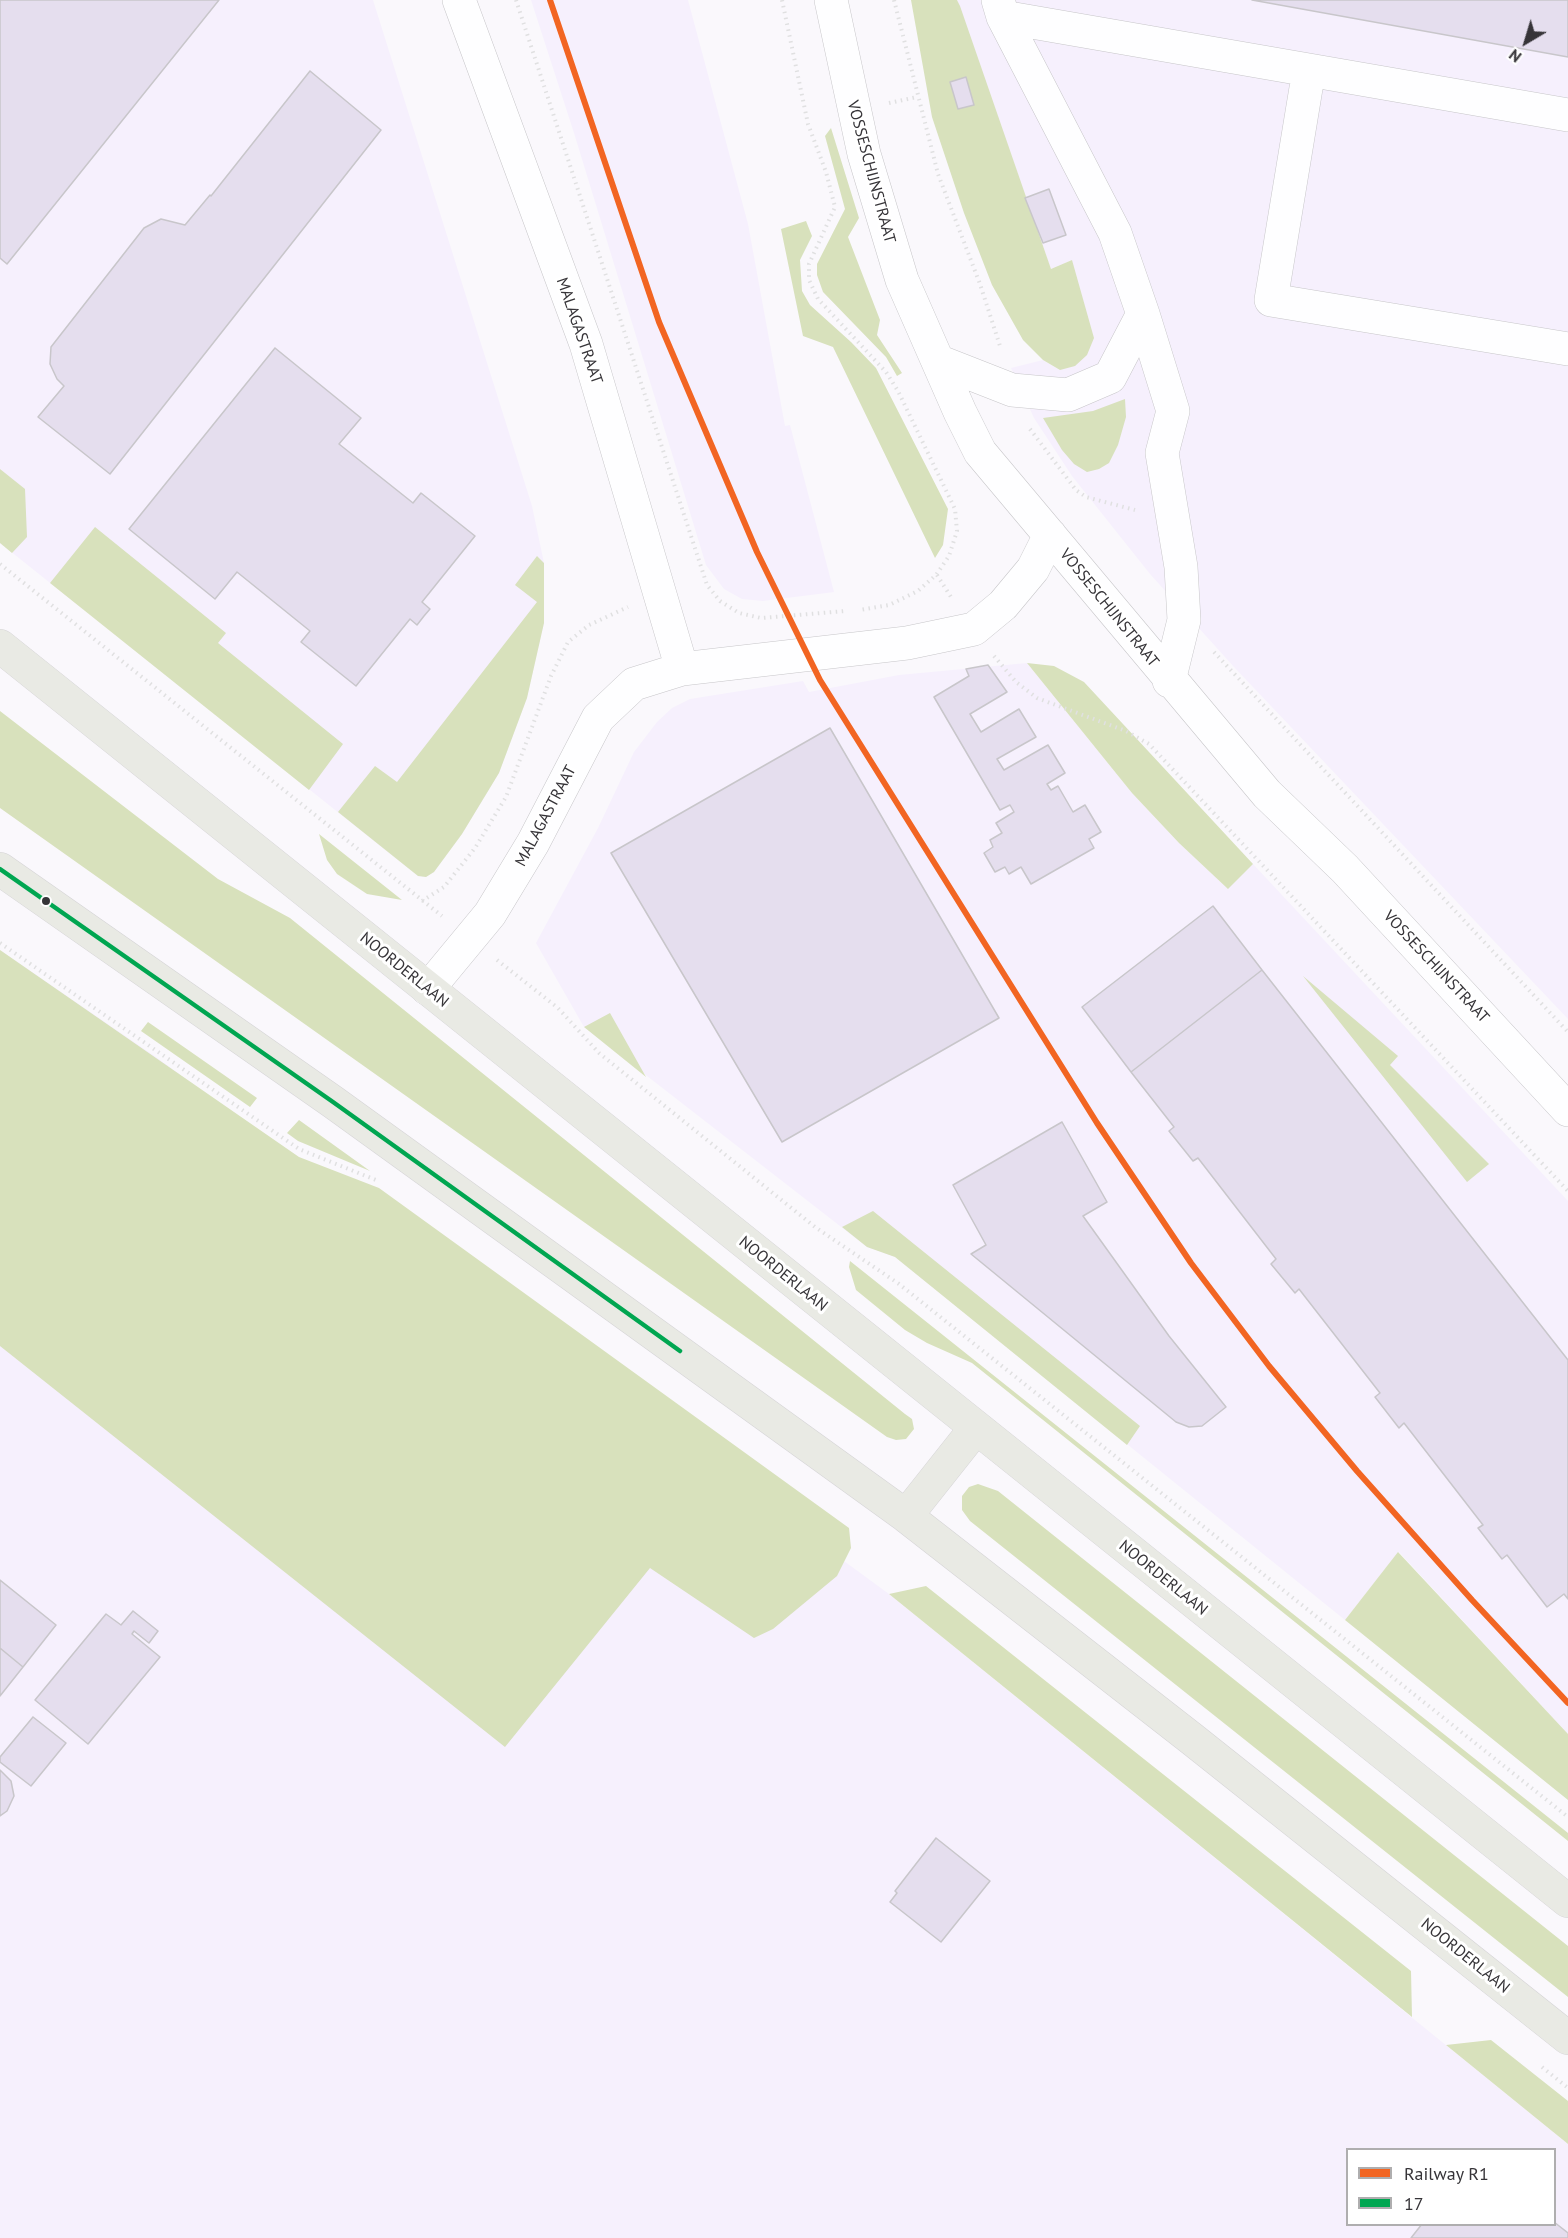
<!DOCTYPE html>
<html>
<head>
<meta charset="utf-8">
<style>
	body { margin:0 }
	#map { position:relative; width:1568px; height:2238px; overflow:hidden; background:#faf8fc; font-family:"PT Sans",sans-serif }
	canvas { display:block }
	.legend { position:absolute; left:1346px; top:2148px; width:210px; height:78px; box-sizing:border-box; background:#fff; border:2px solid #afaeaf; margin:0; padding:8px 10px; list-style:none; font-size:18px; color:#363438 }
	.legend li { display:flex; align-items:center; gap:12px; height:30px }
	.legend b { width:30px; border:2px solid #afaeaf }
	.north { position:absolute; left:1496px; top:12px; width:60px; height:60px; -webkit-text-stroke:4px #fff; paint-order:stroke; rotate:218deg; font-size:16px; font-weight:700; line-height:24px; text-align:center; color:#363438 }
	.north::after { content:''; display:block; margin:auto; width:21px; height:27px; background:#363438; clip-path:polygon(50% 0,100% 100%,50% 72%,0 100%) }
</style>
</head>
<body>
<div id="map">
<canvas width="1568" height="2238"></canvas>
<ul class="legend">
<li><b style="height:8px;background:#f26522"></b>Railway R1</li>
<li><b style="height:8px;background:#00a651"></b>17</li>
</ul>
<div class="north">N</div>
</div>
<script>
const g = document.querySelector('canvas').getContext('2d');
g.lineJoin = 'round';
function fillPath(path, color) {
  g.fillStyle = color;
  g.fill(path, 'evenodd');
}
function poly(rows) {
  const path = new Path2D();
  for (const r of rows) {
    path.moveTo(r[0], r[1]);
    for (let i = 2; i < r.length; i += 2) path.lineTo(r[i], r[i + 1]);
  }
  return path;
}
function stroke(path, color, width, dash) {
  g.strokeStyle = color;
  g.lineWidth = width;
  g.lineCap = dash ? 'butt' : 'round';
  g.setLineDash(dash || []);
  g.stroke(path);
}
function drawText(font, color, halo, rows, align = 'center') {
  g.font = font + ' "PT Sans",sans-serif';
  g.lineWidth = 6;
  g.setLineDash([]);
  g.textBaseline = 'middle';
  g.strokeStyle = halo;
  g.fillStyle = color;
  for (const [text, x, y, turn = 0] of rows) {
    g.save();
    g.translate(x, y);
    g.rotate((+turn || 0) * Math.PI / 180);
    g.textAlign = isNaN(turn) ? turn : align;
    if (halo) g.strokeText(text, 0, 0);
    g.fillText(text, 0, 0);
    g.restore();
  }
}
const built = poly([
	[0,0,373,0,532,506,544,563,544,623,527,698,499,773,462,834,434,872,426,877,418,876,0,543],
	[531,0,688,0,748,224,785,426,790,425,834,592,763,601,742,599,724,589,706,565,574,133],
	[957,0,1568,0,1568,1019,1234,667,1150,574,1072,476,1034,418,1011,368,1043,360,1060,370,1072,260,1051,270],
	[1027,663,1132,793,1179,843,1227,888,1253,864,1568,1201,1568,1734,1399,1552,1345,1620,895,1257,867,1247,584,1027,536,943,598,828,634,752,657,722,672,708,690,699,803,681,809,692,899,675],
	[0,950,156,1057,889,1594,1568,2144,1568,2238,0,2238],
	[1348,2150,1554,2150,1554,2224,1348,2224]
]);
const green = poly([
	[911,0,957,0,960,6,1051,269,1072,260,1094,338,1087,355,1075,366,1060,370,1043,360,1023,340,992,285,964,213,932,117],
	[831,128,859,218,848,237,880,320,877,335,902,373,897,376,886,357,823,292,817,275,817,264,845,209,825,136],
	[806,221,812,236,800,260,802,291,810,305,851,342,876,368,948,509,943,545,935,558,833,347,803,336,781,229],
	[1125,399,1126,417,1118,445,1109,463,1099,469,1087,472,1074,464,1062,450,1043,418,1093,411],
	[0,469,25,489,27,537,12,553,0,543],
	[95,527,226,633,218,643,343,744,309,790,50,583],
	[537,556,544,563,544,623,527,698,499,773,462,834,434,872,426,877,418,876,338,812,375,766,397,782,537,602,515,585],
	[1027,663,1054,666,1084,682,1253,864,1228,889,1179,843,1132,793],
	[0,711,218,879,290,918,905,1414,912,1419,914,1429,906,1439,896,1440,887,1437,0,808],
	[319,834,402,900,367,894,337,874,327,860],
	[0,950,299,1157,379,1188,849,1528,851,1548,837,1576,773,1629,754,1638,650,1568,505,1747,0,1346],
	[1303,976,1398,1056,1390,1065,1489,1164,1467,1182],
	[610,1013,646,1077,584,1027],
	[148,1022,257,1098,250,1107,141,1031],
	[299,1120,370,1171,298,1141,287,1133],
	[873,1211,1140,1426,1127,1445,895,1257,867,1247,842,1227],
	[850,1261,1568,1833,1568,1841,972,1363,927,1343,905,1330,856,1290,849,1267],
	[978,1484,998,1491,1568,1946,1568,1997,970,1521,962,1510,962,1496,969,1487],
	[1398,1552,1568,1734,1568,1800,1345,1620],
	[926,1586,1411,1971,1412,2017,889,1594],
	[1491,2040,1568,2101,1568,2144,1446,2045]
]);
const building = poly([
	[0,0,219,0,7,264,0,258,0,0],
	[1252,0,1568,0,1568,57,1252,0],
	[310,71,381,130,110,474,38,417,64,386,57,379,50,364,51,347,144,228,161,219,185,225,210,195,211,196,310,71],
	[966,77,974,105,958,109,950,82,966,77],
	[1049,189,1066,235,1043,243,1025,198,1049,189],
	[275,348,361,418,339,444,413,503,421,493,475,536,422,602,430,609,424,616,417,625,410,619,356,686,301,642,310,631,237,572,215,599,129,529,275,348],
	[988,665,1007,692,970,714,981,732,1019,709,1036,737,997,759,1004,770,1048,745,1065,773,1047,784,1051,790,1058,786,1073,812,1085,805,1101,832,1089,839,1094,848,1031,884,1021,867,1009,874,1005,867,995,872,984,853,993,847,990,840,1002,833,996,823,1014,812,1010,805,1000,810,934,697,969,676,966,669,988,665],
	[830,728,999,1018,782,1142,611,853,830,728],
	[1213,906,1262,970,1131,1072,1082,1007,1213,906],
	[1262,970,1568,1360,1568,1599,1564,1594,1547,1607,1507,1555,1502,1559,1478,1528,1483,1525,1404,1423,1399,1428,1375,1397,1380,1393,1299,1289,1295,1293,1271,1264,1276,1259,1198,1158,1193,1161,1169,1131,1174,1127,1131,1072,1262,970],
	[1062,1122,1107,1202,1083,1216,1169,1336,1226,1407,1202,1426,1189,1427,1176,1422,971,1254,986,1245,953,1185,1062,1122],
	[0,1580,56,1625,23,1667,0,1648,0,1580],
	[133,1611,158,1631,149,1643,134,1631,132,1634,160,1657,88,1744,35,1700,106,1614,121,1625,133,1611],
	[0,1648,23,1667,0,1696,0,1648],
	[33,1717,66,1743,31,1786,0,1762,0,1757,33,1717],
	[0,1770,11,1781,14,1796,7,1811,0,1816,0,1770],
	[936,1838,990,1881,941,1942,890,1902,897,1893,895,1891,936,1838],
	[1554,2222,1568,2233,1568,2238,1411,2238,1422,2224,1554,2222]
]);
const path = poly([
	[516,0,707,585,720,601,739,613,761,618,846,611],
	[782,0,808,124,826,172,835,207,809,264,809,280,818,299,886,372,898,391,955,509,957,531,949,556,936,575,918,591,889,605,859,610],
	[894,0,938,174,980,284,1000,346],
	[889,103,917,97],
	[1030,429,1076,490,1086,497,1135,510],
	[0,564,442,916],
	[937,575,951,597],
	[1214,652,1568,1032],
	[994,656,1016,682,1037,698,1126,731,1149,744,1568,1191],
	[422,901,444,887,475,848,506,797,551,676,568,642,589,625,628,607],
	[0,943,299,1149,376,1180],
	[497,960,558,1008,599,1053,815,1227,899,1284,1568,1817],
	[1542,2067,1568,2088]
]);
const minor = poly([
	[459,0,586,344,682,669],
	[831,0,864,154,902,280,960,412,980,452,1267,794,1345,869,1568,1110],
	[998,0,1003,17,1568,115],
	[1309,70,1271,300,1568,349],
	[1143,314,1173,411,1162,453,1181,567,1184,620,1169,681],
	[938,361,1012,390,1068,395,1110,377,1143,314,1115,233,1003,17],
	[428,989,490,914,533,843,598,718,634,684,682,669,907,643,974,629,1003,605,1033,569,1050,535]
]);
const major = poly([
	[0,646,1568,1901],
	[0,869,333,1102,906,1516,1192,1739,1568,2038],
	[906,1516,975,1429]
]);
const bus1 = poly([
	[0,869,333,1102,680,1351]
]);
const rail1 = poly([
	[550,0,659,322,757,552,820,680,1097,1123,1191,1263,1269,1366,1357,1471,1472,1600,1568,1703]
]);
const markers = [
	[46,901,5,"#363438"]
];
const streetNames = [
	["VOSSESCHIJNSTRAAT",871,172,75],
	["MALAGASTRAAT",579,331,71],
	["VOSSESCHIJNSTRAAT",1109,608,51],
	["MALAGASTRAAT",546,816,-62],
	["VOSSESCHIJNSTRAAT",1436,967,47],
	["NOORDERLAAN",404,970,39],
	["NOORDERLAAN",783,1274,39],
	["NOORDERLAAN",1163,1578,39],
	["NOORDERLAAN",1465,1956,39]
];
fillPath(built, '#f6f0fd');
fillPath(green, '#d8e1bc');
fillPath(building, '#e5deee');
stroke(building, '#c8c6ca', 1.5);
stroke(minor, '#c7c6c9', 34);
stroke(major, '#d5d4d6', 34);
stroke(path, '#e0e0e1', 4, [1.5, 4.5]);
stroke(minor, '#fefeff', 33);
stroke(major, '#e9eae4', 33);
stroke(bus1, '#00a651', 4.5);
stroke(rail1, '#f26522', 6);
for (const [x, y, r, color] of markers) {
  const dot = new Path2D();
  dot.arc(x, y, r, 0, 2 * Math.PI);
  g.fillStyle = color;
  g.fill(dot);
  stroke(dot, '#fff', 2);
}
drawText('16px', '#363438', '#fff', streetNames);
</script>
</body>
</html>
